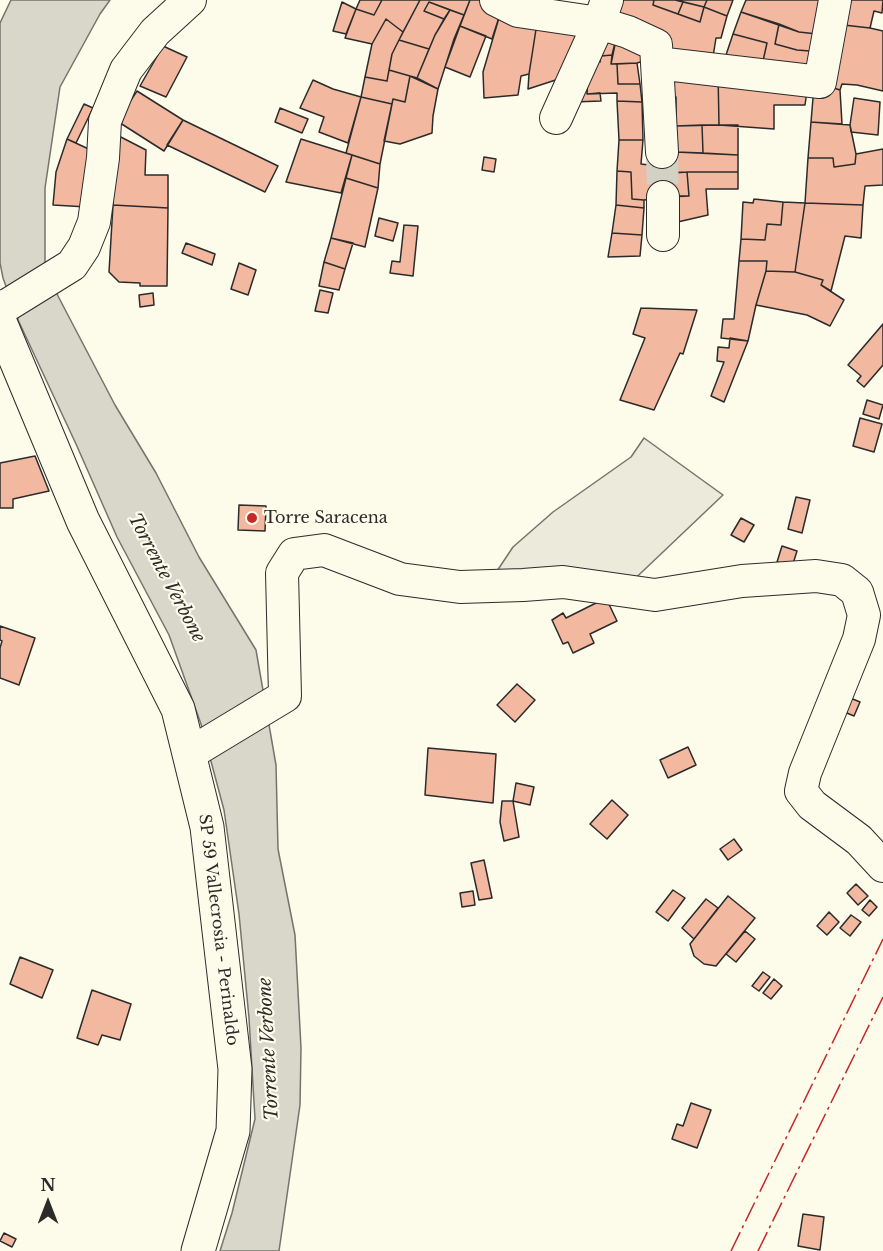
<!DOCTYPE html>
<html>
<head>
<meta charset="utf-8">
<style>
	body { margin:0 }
	#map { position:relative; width:883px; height:1251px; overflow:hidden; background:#fdfbea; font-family:"Libre Baskerville",serif }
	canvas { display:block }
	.north { position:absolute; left:18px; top:1173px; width:60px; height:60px; -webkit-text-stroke:4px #fdfbea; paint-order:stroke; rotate:0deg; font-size:16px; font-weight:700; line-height:24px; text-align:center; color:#2b2b2b }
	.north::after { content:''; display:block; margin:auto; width:21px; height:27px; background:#2b2b2b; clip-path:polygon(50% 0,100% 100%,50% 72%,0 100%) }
</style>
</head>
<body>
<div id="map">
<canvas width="883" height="1251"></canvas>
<div class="north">N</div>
</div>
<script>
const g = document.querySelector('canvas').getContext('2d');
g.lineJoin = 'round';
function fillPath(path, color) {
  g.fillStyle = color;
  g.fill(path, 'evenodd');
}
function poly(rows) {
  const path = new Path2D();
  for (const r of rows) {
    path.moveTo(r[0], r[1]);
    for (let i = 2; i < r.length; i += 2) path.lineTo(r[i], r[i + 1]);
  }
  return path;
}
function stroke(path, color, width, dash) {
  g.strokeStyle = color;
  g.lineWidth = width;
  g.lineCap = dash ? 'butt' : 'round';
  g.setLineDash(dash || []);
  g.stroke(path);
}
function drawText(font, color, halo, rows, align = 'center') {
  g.font = font + ' "Libre Baskerville",serif';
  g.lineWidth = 4.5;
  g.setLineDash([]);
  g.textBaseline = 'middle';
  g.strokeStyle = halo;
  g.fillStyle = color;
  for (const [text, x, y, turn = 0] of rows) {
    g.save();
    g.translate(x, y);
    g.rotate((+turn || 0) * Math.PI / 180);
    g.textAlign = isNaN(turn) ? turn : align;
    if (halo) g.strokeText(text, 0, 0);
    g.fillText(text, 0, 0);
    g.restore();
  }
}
const parking = poly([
	[644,438,723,495,623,590,487,586,513,547,553,512,631,457,644,438]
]);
const water = poly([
	[11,0,110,0,100,14,60,87,45,188,45,264,58,296,115,405,156,473,199,557,256,650,276,765,278,849,295,935,301,1048,300,1105,279,1251,220,1251,232,1213,255,1119,249,1018,239,914,224,810,201,724,169,635,117,537,76,444,19,322,3,278,0,263,0,23,11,0]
]);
const building = poly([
	[360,0,382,0,374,15,356,9,360,0],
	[382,0,420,0,403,32,386,19,372,44,345,38,356,9,374,15,382,0],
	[420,0,470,0,464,15,429,2,424,11,444,19,435,35,429,49,399,40,420,0],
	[470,0,484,0,501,11,492,39,460,26,470,0],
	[612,0,654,0,653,5,700,22,704,7,727,16,721,38,716,38,712,63,664,59,605,19,612,0],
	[654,0,675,0,683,2,678,14,653,5,654,0],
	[676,0,707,0,704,7,676,0],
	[707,0,733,0,727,16,704,7,707,0],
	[746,0,833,0,826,35,799,32,741,12,746,0],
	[839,0,883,0,882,13,874,11,870,28,835,24,839,0],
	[342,2,356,9,346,34,333,31,342,2],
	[429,2,450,10,444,19,424,11,429,2],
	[683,2,704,7,700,22,678,14,683,2],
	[450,10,464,15,454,39,438,89,417,78,435,35,450,10],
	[501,11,537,23,529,74,521,76,518,95,484,98,483,72,501,11],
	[741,12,779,24,775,44,797,50,823,52,819,77,761,70,767,43,733,34,741,12],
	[386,19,403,32,392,54,387,81,365,77,372,44,386,19],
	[537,23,617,35,612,55,601,56,600,62,579,58,571,75,528,89,529,74,537,23],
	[779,24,799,32,826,35,823,52,797,50,775,44,779,24],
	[835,24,870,28,883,31,883,91,857,85,842,84,840,90,824,85,835,24],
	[460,26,486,36,470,77,445,67,460,26],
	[733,34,767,43,761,70,723,64,733,34],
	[617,35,647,60,637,63,611,64,617,35],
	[399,40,429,49,417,78,389,70,392,54,399,40],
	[163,46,187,57,166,97,140,86,163,46],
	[612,55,611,64,617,64,618,84,640,84,642,102,617,101,617,93,587,94,589,60,600,62,601,56,612,55],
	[637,63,640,84,618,84,617,64,637,63],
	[667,69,718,73,719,125,676,126,676,97,667,97,667,69],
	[389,70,410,76,405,102,393,99,392,104,361,97,365,77,387,81,389,70],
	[718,73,808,84,805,105,774,105,774,129,719,125,718,73],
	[410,76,438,89,433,116,432,133,400,144,384,141,393,99,405,102,410,76],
	[313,80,333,89,361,97,348,143,319,132,324,117,300,108,313,80],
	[587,83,587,94,600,93,601,101,573,102,587,83],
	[824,85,840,90,842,124,811,122,814,86,824,85],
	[137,91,183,120,164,151,117,121,137,91],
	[361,97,392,104,380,164,346,153,361,97],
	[854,98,880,102,878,135,851,132,850,125,854,98],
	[617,101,642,102,643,140,619,140,617,101],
	[84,104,93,108,76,143,67,139,84,104],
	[280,108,308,119,302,133,275,122,280,108],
	[183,120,278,166,265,192,167,145,183,120],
	[811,122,850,125,856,154,855,164,834,167,833,158,808,158,811,122],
	[702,125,703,153,676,152,676,126,702,125],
	[702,125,738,125,738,155,703,153,702,125],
	[115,134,146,150,145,175,168,175,168,208,113,205,115,134],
	[67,139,93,151,87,207,53,205,56,172,67,139],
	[301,139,352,155,341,193,286,182,301,139],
	[619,140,643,140,641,164,657,166,659,174,665,173,667,197,644,200,632,199,631,172,617,171,619,140],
	[883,149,883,185,865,186,863,205,805,203,808,158,833,158,834,167,855,164,856,154,883,149],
	[676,152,738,155,738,172,687,172,659,174,657,166,676,152],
	[352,155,380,164,378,188,346,178,352,155],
	[484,157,496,159,494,172,482,170,484,157],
	[617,171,631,172,632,199,644,200,644,208,616,205,617,171],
	[687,172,689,196,667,197,665,173,687,172],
	[687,172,738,172,738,189,706,189,708,215,669,224,671,196,689,196,687,172],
	[346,178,378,188,365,247,331,238,346,178],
	[754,199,783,202,781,225,767,224,765,240,741,239,743,202,753,203,754,199],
	[783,202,805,203,795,272,766,271,767,261,739,261,741,239,765,240,767,224,781,225,783,202],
	[805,203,863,205,861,238,845,236,831,291,821,285,823,280,795,272,805,203],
	[113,205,168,208,167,286,140,286,140,283,119,282,109,272,113,205],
	[616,205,644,208,642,235,612,233,616,205],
	[379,218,398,223,393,241,375,236,379,218],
	[404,225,418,226,413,276,390,273,392,261,400,262,404,225],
	[612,233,642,235,640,256,608,257,612,233],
	[331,238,353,243,345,269,324,262,331,238],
	[186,243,215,254,212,265,182,253,186,243],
	[739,261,767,261,766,271,756,305,748,341,721,338,723,319,734,319,739,261],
	[324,262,345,269,339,290,319,286,324,262],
	[239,263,256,270,248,295,231,289,239,263],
	[766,271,795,272,823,280,821,285,844,300,830,326,807,315,756,305,766,271],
	[320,290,333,293,328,313,315,311,320,290],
	[153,293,154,305,140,307,139,295,153,293],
	[641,308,697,310,683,354,680,353,654,410,620,400,645,338,633,334,641,308],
	[883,324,883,365,864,387,857,381,861,376,848,365,883,324],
	[730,338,748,341,724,402,711,396,724,362,717,361,718,347,729,348,730,338],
	[867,400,883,405,879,419,863,414,867,400],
	[860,418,882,424,874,452,853,446,860,418],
	[35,456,49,491,13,499,13,508,0,508,0,463,35,456],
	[796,497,810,500,802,533,788,529,796,497],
	[239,505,266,506,265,531,238,530,239,505],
	[741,518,754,525,744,542,731,535,741,518],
	[782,546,797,551,792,567,777,562,782,546],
	[606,598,617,621,590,634,594,643,573,653,568,642,563,644,552,620,563,613,566,618,606,598],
	[0,626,35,638,19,685,0,678,0,648,2,641,0,640,0,626],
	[517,684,535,700,515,722,497,705,517,684],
	[848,697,860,702,854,716,842,711,848,697],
	[688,747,696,765,668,778,660,760,688,747],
	[428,748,496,754,493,803,425,795,428,748],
	[516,783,534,787,530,805,513,801,516,783],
	[612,800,628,815,607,839,590,824,612,800],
	[502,801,513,801,519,837,504,841,500,822,502,801],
	[734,839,742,850,728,860,720,849,734,839],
	[484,860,492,898,479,900,471,863,484,860],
	[856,884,868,896,858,905,847,893,856,884],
	[673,890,685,898,668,921,656,912,673,890],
	[473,891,475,905,462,907,460,893,473,891],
	[728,896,755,918,716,966,704,964,694,956,690,944,728,896],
	[706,899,718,908,694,939,682,928,706,899],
	[870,900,877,907,869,916,862,910,870,900],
	[829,912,839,922,827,935,817,926,829,912],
	[851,915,861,922,850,936,840,928,851,915],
	[745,931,755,939,736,962,726,954,745,931],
	[20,957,53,970,42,998,10,984,20,957],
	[763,972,770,977,759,991,752,986,763,972],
	[774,979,782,986,771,999,763,993,774,979],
	[92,990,131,1004,120,1040,102,1035,98,1045,77,1038,92,990],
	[691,1103,711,1110,697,1148,672,1139,677,1124,683,1126,691,1103],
	[803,1214,824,1217,820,1250,798,1246,803,1214],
	[4,1233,16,1239,12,1247,0,1241,4,1233]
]);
const minorTunnel = poly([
	[662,152,663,197]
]);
const minor = poly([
	[496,0,518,11,599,23,556,118],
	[607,0,599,23,628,32,656,45,662,152],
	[657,63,820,82,835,0],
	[663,197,663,235],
	[0,308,9,304,72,265,84,247,94,222,103,158,105,121,126,70,155,32,190,0],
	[189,754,285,696,282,573,294,554,324,550,400,579,460,587,523,585,563,582,655,595,742,581,816,576,842,580,857,592,864,615,859,639,805,773,801,791,812,805,859,840,883,866]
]);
const major = poly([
	[0,322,83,521,178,709,207,827,235,1069,233,1131,198,1251]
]);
const power = poly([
	[731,1251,883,939],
	[758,1251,883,997]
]);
const markers = [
	[252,518,6,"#c62828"]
];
const poiNames = [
	["Torre Saracena",264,518]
];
const streetNames = [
	["SP 59 Vallecrosia - Perinaldo",218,930,83]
];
const waterNames = [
	["Torrente Verbone",166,578,62],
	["Torrente Verbone",269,1049,-93]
];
fillPath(parking, '#eceadb');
stroke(parking, '#74746e', 1.5);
fillPath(water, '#d8d7c9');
stroke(water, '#74746e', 1.5);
fillPath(building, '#f2b8a0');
stroke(building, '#2b2b2b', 1.5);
stroke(minorTunnel, '#d3d1c4', 32, [32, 16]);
stroke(minor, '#2b2b2b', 34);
stroke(major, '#2b2b2b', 35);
stroke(minor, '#fdfbea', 32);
stroke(major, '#fdfbea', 33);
stroke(power, '#c62828', 1.5, [21, 4.5, 3, 4.5]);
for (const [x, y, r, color] of markers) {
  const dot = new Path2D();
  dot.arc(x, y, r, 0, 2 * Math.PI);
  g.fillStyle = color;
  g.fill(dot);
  stroke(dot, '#fdfbea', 2);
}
drawText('16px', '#2b2b2b', '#fdfbea', poiNames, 'left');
drawText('16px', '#2b2b2b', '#fdfbea', streetNames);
drawText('italic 18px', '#2b2b2b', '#fdfbea', waterNames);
</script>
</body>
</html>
